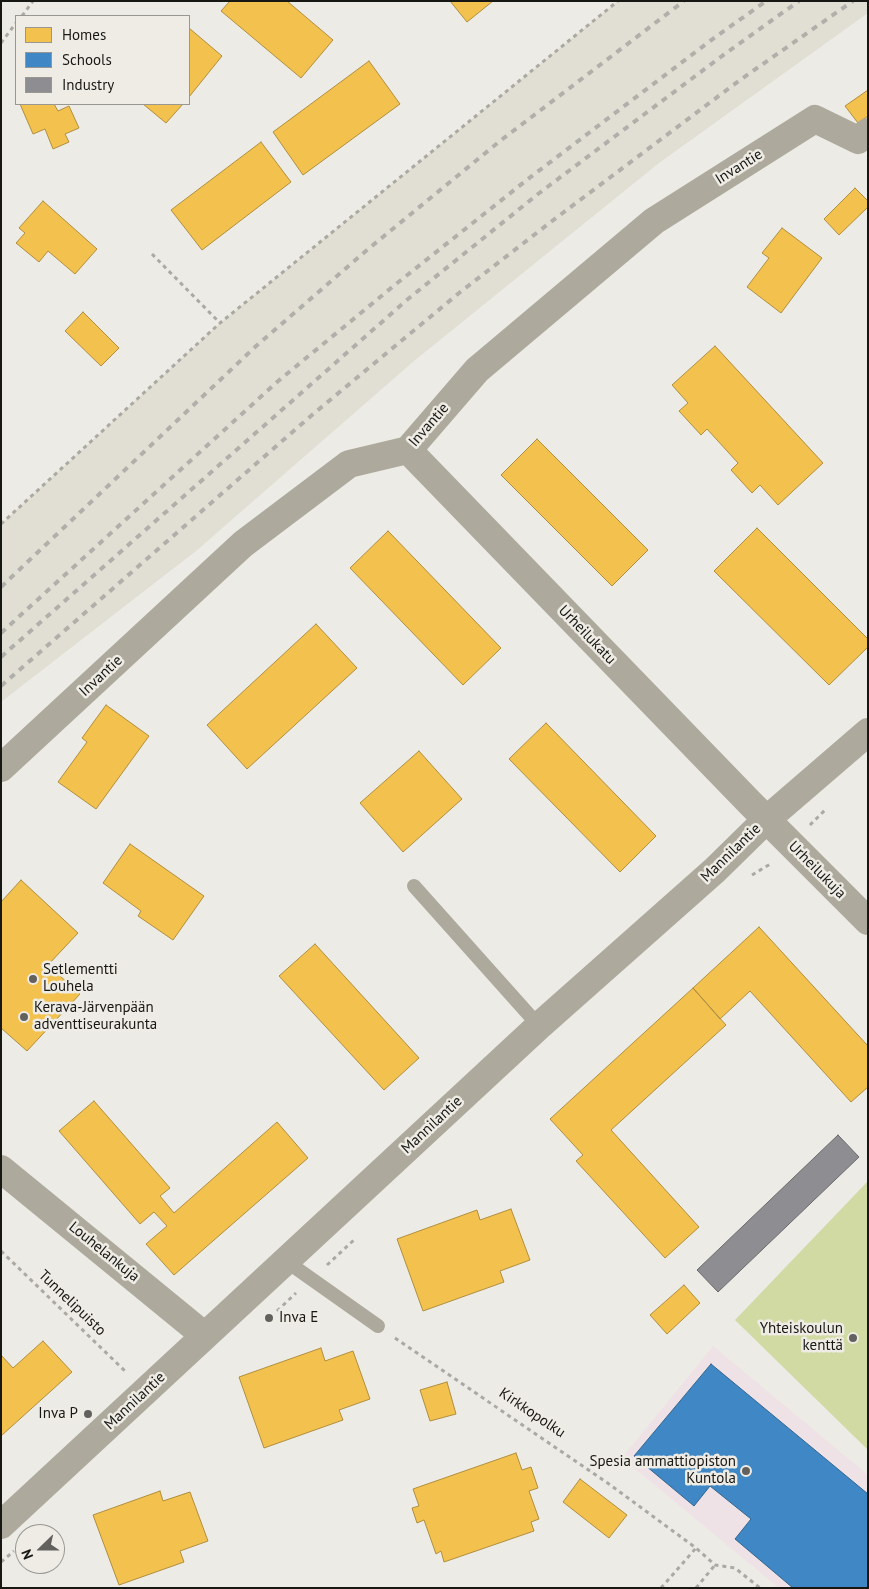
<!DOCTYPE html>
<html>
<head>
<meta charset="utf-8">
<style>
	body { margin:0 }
	#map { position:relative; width:869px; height:1589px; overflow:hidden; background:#ecebe6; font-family:"PT Sans",sans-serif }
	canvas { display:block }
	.frame { position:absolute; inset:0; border:2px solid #171714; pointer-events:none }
	.legend { position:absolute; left:15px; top:15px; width:175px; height:90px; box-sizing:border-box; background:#eeece4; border:1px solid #989791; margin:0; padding:6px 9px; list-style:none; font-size:15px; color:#171714 }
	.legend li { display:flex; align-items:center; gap:10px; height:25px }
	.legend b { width:25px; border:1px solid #989791 }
	.north { position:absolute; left:15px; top:1524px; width:50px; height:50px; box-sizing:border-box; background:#eeece4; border:1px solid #989791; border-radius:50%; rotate:248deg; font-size:14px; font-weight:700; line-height:20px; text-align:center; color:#171714 }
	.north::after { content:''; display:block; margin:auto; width:18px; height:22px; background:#62615e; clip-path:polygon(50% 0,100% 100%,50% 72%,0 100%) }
</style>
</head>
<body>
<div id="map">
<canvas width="869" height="1589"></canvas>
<div class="frame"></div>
<ul class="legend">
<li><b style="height:14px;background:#f2c14e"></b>Homes</li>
<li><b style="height:14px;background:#3f88c5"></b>Schools</li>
<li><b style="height:14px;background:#8d8d92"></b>Industry</li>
</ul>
<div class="north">N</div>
</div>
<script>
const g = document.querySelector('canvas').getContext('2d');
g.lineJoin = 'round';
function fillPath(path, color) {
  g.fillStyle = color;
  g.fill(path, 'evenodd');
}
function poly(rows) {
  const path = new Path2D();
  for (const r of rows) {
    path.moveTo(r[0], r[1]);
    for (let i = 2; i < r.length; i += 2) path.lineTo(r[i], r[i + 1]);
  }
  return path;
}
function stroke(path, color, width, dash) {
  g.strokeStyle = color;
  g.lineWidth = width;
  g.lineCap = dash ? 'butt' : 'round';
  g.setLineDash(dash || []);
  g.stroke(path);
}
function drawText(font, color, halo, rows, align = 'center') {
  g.font = font + ' "PT Sans",sans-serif';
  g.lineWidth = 5;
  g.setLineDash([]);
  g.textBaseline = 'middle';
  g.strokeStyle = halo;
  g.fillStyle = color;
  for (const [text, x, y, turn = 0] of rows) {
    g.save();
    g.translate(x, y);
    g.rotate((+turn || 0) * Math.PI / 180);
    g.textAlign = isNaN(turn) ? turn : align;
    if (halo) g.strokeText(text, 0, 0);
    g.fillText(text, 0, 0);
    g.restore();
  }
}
const built = poly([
	[618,1,868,1,868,13,659,163,414,361,196,551,1,702,1,524,220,323]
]);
const education = poly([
	[713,1346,868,1475,868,1588,779,1588,622,1458]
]);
const green = poly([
	[868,1181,868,1450,735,1320]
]);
const homes = poly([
	[230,1,287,1,333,40,301,78,221,11,230,1],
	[450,1,493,1,467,22,450,1],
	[189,28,222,56,189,97,189,28],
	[369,61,400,104,303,175,273,132,369,61],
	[868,90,868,116,858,123,845,106,868,90],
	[20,104,54,104,58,111,69,106,79,128,65,134,69,142,53,149,45,129,33,134,20,104],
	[143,104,183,104,166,123,143,104],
	[261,142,291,182,202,250,171,210,261,142],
	[855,188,868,201,868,207,839,235,824,219,855,188],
	[43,201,97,249,75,274,48,251,39,262,16,243,25,233,19,228,43,201],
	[782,228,822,258,781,313,747,287,769,258,762,253,782,228],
	[83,312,119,348,101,366,65,331,83,312],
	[715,346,823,463,778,505,760,485,752,493,731,470,738,463,707,429,701,435,679,411,688,403,672,385,715,346],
	[537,439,648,550,612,586,501,475,537,439],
	[757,528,868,639,868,647,829,685,714,571,757,528],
	[388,531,501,648,463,685,350,568,388,531],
	[316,624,357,668,247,769,207,725,316,624],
	[106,705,149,736,96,809,58,782,87,742,82,738,106,705],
	[546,723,656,836,620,872,509,759,546,723],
	[419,751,462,799,403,852,360,803,419,751],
	[130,844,204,896,173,940,138,916,141,911,103,883,130,844],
	[21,880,78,933,48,965,80,994,27,1051,1,1028,1,902,21,880],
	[759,927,868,1046,868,1087,851,1102,750,991,720,1019,693,988,759,927],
	[315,944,419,1058,384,1090,279,976,315,944],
	[693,988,726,1025,611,1130,699,1227,665,1258,576,1161,583,1155,550,1119,693,988],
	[94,1101,170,1188,160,1196,174,1213,277,1122,308,1158,174,1275,146,1244,167,1226,154,1212,140,1224,59,1131,94,1101],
	[511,1209,530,1260,500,1271,504,1282,423,1311,397,1239,477,1210,480,1220,511,1209],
	[684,1285,700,1303,667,1334,650,1315,684,1285],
	[43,1341,72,1372,1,1436,1,1355,13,1368,43,1341],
	[321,1348,325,1361,353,1351,370,1399,339,1410,343,1420,264,1448,239,1377,321,1348],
	[447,1382,456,1414,430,1421,420,1390,447,1382],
	[516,1453,522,1470,531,1467,538,1488,529,1491,539,1519,531,1522,534,1531,444,1562,441,1551,436,1554,424,1520,417,1523,412,1508,419,1506,413,1489,516,1453],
	[580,1479,627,1515,609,1538,563,1502,580,1479],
	[160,1491,163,1501,190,1492,208,1541,180,1551,184,1562,119,1585,93,1515,160,1491]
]);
const schools = poly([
	[711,1364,868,1494,868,1588,793,1588,735,1539,751,1519,710,1486,694,1506,634,1456,711,1364]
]);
const industry = poly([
	[838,1135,859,1157,718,1292,697,1270,838,1135]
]);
const path = poly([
	[22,16,33,1],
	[1,43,16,23],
	[152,254,220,323],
	[1,524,220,323,618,1],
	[810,825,827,808],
	[752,875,772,863],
	[1,1251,126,1372],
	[327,1265,355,1239],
	[277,1311,296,1293],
	[395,1338,609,1484,696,1548,715,1565,735,1568,760,1588],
	[1,1562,14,1551],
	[661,1588,696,1548],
	[696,1588,715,1565]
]);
const service = poly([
	[414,886,539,1026],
	[286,1261,378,1326]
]);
const minor = poly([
	[408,450,751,804,868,921],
	[1,768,243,544,349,464,408,450,477,370,654,221,815,119,858,140,868,132],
	[1,1169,205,1336],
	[1,1525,539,1026,715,870,766,820,868,732]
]);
const rail = poly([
	[1,587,255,347,367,250,500,141,684,1],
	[1,633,277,382,396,284,528,179,710,41,766,1],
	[1,657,408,299,538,194,722,56,799,1],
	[1,686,312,415,459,293,556,218,740,80,853,1]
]);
const markers = [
	[33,979,5,"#62615e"],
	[24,1017,5,"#62615e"],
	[269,1318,5,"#62615e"],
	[853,1338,5,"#62615e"],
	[88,1414,5,"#62615e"],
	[746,1471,5,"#62615e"]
];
const streetNames = [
	["Invantie",739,167,-32],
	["Invantie",429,425,-49],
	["Urheilukatu",587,635,46],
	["Invantie",101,676,-43],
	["Mannilantie",731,853,-44],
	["Urheilukuja",817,870,45],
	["Mannilantie",432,1125,-43],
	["Louhelankuja",104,1252,39],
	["Tunnelipuisto",72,1303,44],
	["Mannilantie",135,1401,-43],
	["Kirkkopolku",532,1413,34]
];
const poiNames = [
	["Setlementti",43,970],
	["Louhela",43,987],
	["Kerava-Järvenpään",34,1008],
	["adventtiseurakunta",34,1025],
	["Inva E",279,1318],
	["Yhteiskoulun",843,1329,"right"],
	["kenttä",843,1346,"right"],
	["Inva P",78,1414,"right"],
	["Spesia ammattiopiston",736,1462,"right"],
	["Kuntola",736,1479,"right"]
];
fillPath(built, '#e1dfd4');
fillPath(education, '#efe2e7');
fillPath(green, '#d2daa4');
fillPath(homes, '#f2c14e');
stroke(homes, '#b08e3d', 1);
fillPath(schools, '#3f88c5');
stroke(schools, '#336690', 1);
fillPath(industry, '#8d8d92');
stroke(industry, '#6a6a6c', 1);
stroke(path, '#aba9a1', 3, [4, 4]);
stroke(service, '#adaa9d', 14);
stroke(minor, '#adaa9d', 28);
stroke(rail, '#b0afa9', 4, [6, 6]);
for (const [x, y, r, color] of markers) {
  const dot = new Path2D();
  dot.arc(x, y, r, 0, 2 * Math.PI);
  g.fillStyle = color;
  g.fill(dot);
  stroke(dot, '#eeece4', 2);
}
drawText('15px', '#171714', '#eeece4', streetNames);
drawText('15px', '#171714', '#eeece4', poiNames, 'left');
</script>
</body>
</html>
